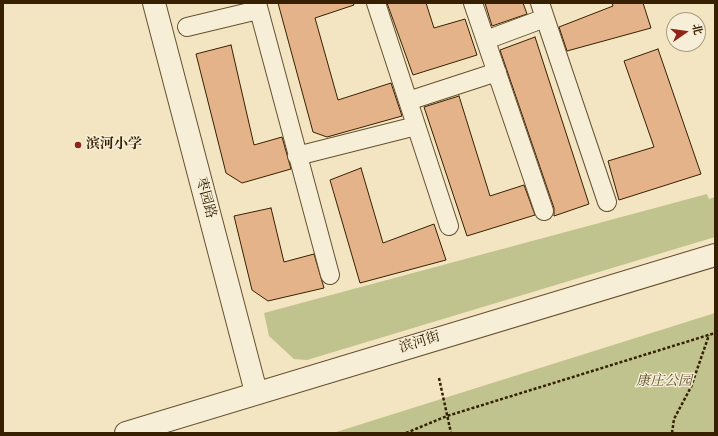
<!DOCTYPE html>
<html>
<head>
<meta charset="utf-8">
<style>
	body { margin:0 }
	#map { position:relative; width:718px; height:436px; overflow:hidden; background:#f3e5c1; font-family:"IM FELL Double Pica","Noto Serif SC",serif }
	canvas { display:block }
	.frame { position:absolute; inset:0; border:4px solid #362001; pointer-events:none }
	.north { position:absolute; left:666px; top:12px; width:40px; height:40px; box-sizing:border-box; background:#f7eed7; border:1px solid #aa9c81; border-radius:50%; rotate:77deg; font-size:11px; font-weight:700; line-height:16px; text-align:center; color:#362001 }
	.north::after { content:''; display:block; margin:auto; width:14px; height:18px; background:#8f2418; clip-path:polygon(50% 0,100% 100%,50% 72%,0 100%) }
</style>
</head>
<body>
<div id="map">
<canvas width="718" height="436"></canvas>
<div class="frame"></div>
<div class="north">北</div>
</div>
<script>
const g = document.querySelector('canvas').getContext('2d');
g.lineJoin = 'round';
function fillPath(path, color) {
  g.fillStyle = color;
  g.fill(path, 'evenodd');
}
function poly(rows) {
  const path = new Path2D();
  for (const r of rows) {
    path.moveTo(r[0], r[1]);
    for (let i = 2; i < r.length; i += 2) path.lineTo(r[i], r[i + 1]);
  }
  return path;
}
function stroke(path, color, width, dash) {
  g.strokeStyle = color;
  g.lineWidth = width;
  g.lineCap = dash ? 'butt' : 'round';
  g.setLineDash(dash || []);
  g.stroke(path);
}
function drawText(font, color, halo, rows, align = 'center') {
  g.font = font + ' "IM FELL Double Pica","Noto Serif SC",serif';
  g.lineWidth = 3;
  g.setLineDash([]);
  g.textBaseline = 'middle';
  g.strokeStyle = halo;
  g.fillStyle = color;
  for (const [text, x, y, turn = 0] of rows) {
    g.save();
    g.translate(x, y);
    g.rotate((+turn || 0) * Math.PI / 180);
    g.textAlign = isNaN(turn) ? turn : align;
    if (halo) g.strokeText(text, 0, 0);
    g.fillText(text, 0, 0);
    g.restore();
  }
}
const green = poly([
	[707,194,709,199,715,197,715,237,307,360,294,359,269,336,264,313],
	[715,313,715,433,333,433]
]);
const building = poly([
	[278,3,353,3,354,5,315,18,338,100,391,83,402,116,327,137,313,132,278,3],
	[387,3,426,3,434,28,465,19,477,55,413,75,387,3],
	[485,3,523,3,527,14,492,26,485,3],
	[612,3,643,3,651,28,567,51,559,27,613,6,612,3],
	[535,37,589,204,554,216,554,208,500,50,535,37],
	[231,45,254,145,282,137,291,169,242,183,226,173,196,54,231,45],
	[658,49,701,174,619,200,608,161,654,147,624,61,658,49],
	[459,96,490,196,524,185,535,215,467,236,424,107,459,96],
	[361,168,383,243,434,224,446,260,360,283,330,180,361,168],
	[271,208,284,262,314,254,324,288,268,301,252,290,234,216,271,208]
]);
const path = poly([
	[439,378,451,433],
	[406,433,447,416,715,333],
	[672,433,674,419,691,387,709,335]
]);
const minor = poly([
	[257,3,330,275],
	[376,3,449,226],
	[473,3,544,211],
	[540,3,607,202],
	[187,27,258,10],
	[486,40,545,18],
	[408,101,497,72],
	[297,156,416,126]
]);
const tertiary = poly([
	[154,3,256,392],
	[126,433,715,255]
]);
const markers = [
	[78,145,4,"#8f2418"]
];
const poiNames = [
	["滨河小学",86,145]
];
const streetNames = [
	["枣园路",205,198,75],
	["滨河街",420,343,-17]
];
const parkNames = [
	["康庄公园",664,382]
];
fillPath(green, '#c1c38e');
fillPath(building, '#e5b38a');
stroke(building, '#362001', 1);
stroke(minor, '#655131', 20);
stroke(tertiary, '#655131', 24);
stroke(path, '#362001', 2.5, [3, 2]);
stroke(minor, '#f7eed7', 18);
stroke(tertiary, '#f7eed7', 22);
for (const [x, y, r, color] of markers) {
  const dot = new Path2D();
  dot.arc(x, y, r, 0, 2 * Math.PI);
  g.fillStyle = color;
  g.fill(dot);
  stroke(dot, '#f7eed7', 1.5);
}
drawText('bold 14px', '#362001', '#f7eed7', poiNames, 'left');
drawText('14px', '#362001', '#f7eed7', streetNames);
drawText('italic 14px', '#60512b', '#f7eed7', parkNames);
</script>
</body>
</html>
